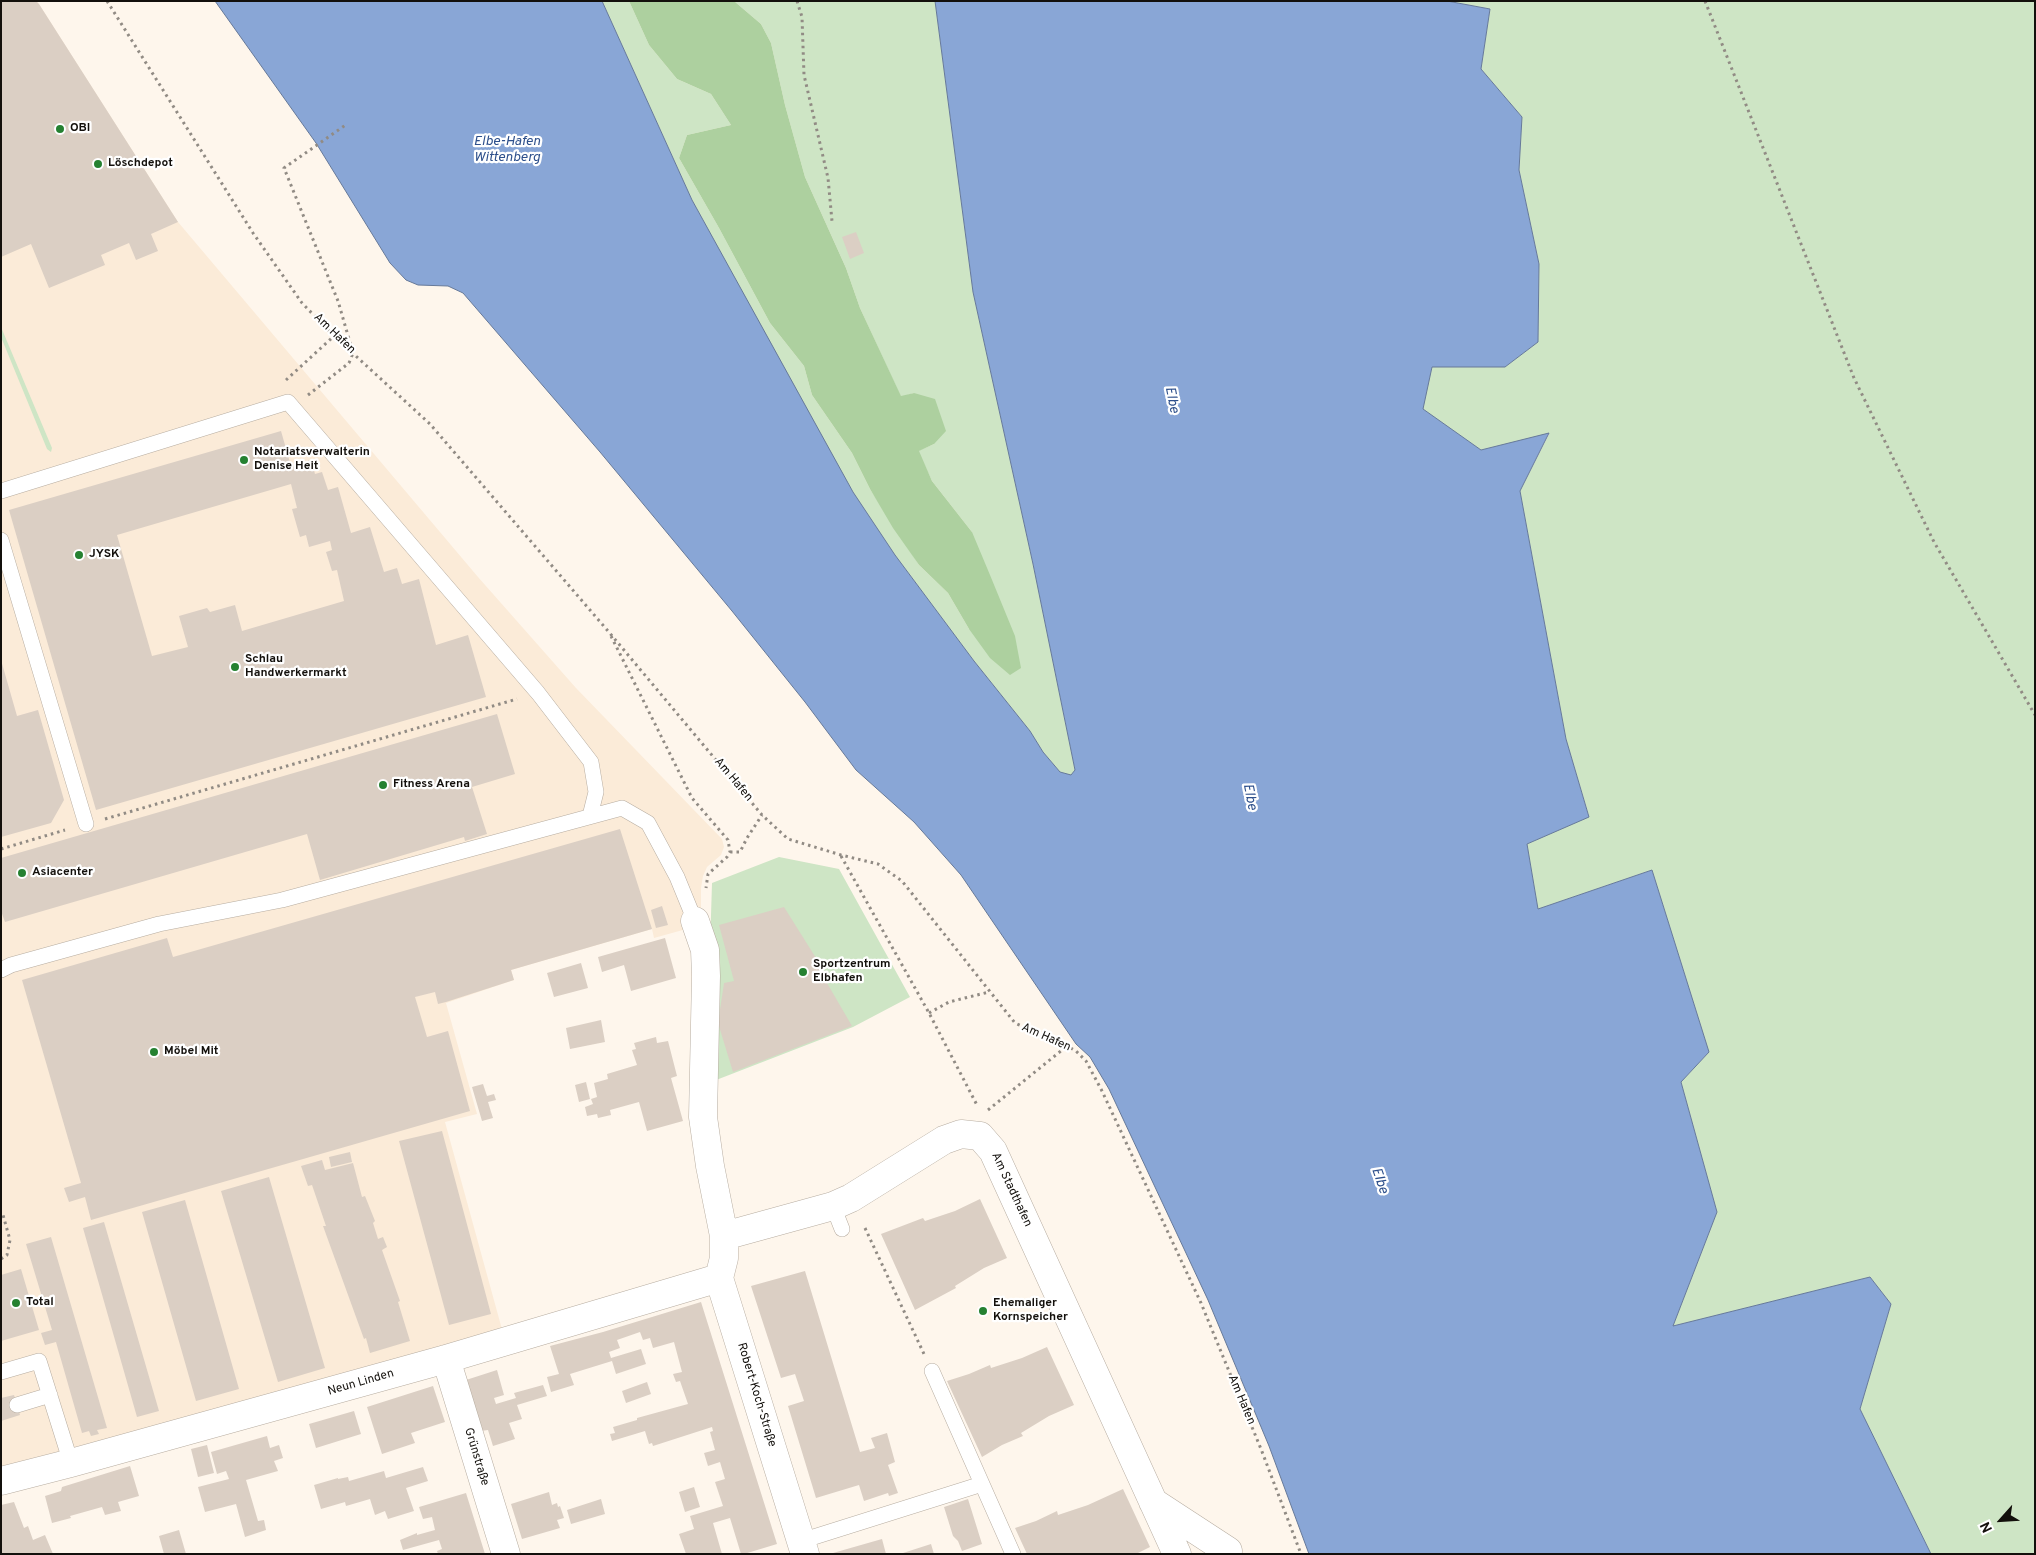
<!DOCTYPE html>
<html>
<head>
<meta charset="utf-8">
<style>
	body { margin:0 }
	#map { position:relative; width:2036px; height:1555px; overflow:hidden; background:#fef6ec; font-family:Overpass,sans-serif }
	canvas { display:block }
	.frame { position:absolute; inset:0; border:2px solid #13100c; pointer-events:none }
	.north { position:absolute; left:1976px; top:1495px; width:50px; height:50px; -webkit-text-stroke:4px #fff; paint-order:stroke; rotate:244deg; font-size:14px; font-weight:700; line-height:20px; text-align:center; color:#13100c }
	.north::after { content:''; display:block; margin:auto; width:18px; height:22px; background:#13100c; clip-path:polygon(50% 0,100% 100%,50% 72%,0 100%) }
</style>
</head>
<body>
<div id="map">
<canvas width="2036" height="1555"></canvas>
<div class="frame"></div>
<div class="north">N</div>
</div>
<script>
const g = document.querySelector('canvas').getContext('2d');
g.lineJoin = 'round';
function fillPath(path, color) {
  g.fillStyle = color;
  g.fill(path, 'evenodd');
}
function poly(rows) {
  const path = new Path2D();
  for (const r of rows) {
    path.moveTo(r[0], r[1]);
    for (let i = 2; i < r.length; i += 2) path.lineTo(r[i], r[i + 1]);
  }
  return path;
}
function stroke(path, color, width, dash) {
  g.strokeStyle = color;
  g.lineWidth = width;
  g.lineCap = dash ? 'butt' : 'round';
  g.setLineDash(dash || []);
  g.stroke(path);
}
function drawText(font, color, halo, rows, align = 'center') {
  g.font = font + ' Overpass,sans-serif';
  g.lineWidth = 4.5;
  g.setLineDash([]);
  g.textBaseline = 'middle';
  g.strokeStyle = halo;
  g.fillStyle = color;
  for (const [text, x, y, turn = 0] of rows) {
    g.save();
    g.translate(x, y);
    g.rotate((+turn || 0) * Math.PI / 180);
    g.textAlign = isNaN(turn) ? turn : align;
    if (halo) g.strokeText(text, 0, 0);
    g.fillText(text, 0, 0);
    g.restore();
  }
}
const commercial = poly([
	[1,1,37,1,178,222,478,577,576,688,722,839,724,847,721,855,707,867,703,876,701,888,701,912,690,928,654,938,652,929,511,970,514,980,446,1003,477,1114,445,1122,503,1333,1,1467]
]);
const green = poly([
	[602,1,629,1,649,45,677,79,711,94,731,125,687,135,679,158,719,228,770,323,804,366,812,395,852,453,870,489,919,565,948,593,969,629,972,532,932,481,918,451,934,444,914,393,901,397,860,308,846,268,805,177,785,105,771,43,761,24,734,1,935,1,973,292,1033,564,1075,770,1071,776,1060,772,1043,752,1030,731,974,661,895,555,853,492,808,415,692,200],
	[1447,1,2035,1,2035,1554,1931,1554,1860,1409,1891,1304,1870,1277,1673,1326,1717,1212,1681,1082,1709,1052,1652,870,1538,909,1527,844,1589,816,1566,739,1520,491,1549,434,1481,450,1422,409,1432,367,1505,367,1538,342,1539,264,1519,170,1522,117,1481,69,1490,9],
	[1,327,52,448,51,452,47,449,1,337],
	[779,857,839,869,910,997,853,1027,711,1082,710,948,712,883]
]);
const forest = poly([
	[629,1,734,1,761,24,771,43,785,105,805,177,846,268,860,308,901,396,914,393,935,399,946,431,934,444,919,451,932,481,972,532,990,575,1015,636,1021,668,1010,675,990,658,969,629,948,593,919,565,893,528,870,489,852,453,812,395,804,366,770,323,719,228,679,158,687,135,731,125,711,94,677,79,649,45]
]);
const water = poly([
	[215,1,602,1,692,200,853,492,895,555,974,661,1030,731,1043,752,1060,772,1071,775,1075,770,1033,564,973,292,935,1,1447,1,1490,9,1481,69,1522,117,1519,170,1539,264,1538,342,1505,367,1432,367,1423,409,1481,450,1549,433,1520,491,1566,739,1589,817,1527,844,1538,909,1652,870,1709,1052,1681,1082,1717,1212,1673,1326,1870,1277,1891,1304,1860,1409,1931,1554,1309,1554,1269,1446,1208,1300,1109,1089,1090,1057,1076,1044,961,875,914,822,856,770,805,702,732,611,600,452,463,293,448,286,418,285,406,280,390,263,316,143,215,1]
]);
const building = poly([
	[1,1,36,1,39,4,178,222,151,234,158,251,136,260,129,243,101,255,105,265,49,288,31,244,1,257],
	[856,232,864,253,850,259,842,237],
	[281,431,291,466,311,460,315,474,322,472,328,490,338,487,351,533,370,527,384,572,397,568,402,584,419,579,436,645,468,635,486,697,96,810,9,510],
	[291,484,297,508,292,509,300,537,306,535,309,547,330,541,332,550,326,552,332,571,337,570,344,601,242,631,235,605,210,612,207,608,179,616,188,647,152,656,117,535],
	[1,660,17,716,38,710,64,800,51,823,1,837],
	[497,714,515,774,472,787,487,834,465,841,464,837,320,880,307,834,5,922,1,911,1,858],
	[620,829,652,929,511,970,514,980,446,1002,438,1004,435,992,415,997,427,1037,448,1031,470,1111,91,1220,85,1197,69,1202,64,1188,81,1183,22,980,167,938,173,957],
	[662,906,668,925,656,928,651,910],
	[784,907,816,958,813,959,852,1026,733,1072,718,1023,724,983,734,981,719,925],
	[665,938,676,978,631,991,624,965,602,972,598,957],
	[581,963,588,988,554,997,547,973],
	[601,1020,605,1042,570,1049,566,1028],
	[656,1037,657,1043,668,1041,677,1076,671,1078,683,1121,647,1131,639,1102,610,1110,611,1115,598,1118,597,1114,587,1116,585,1107,593,1104,591,1099,597,1097,594,1083,608,1079,607,1074,637,1065,632,1050,636,1049,634,1043],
	[586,1082,590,1099,579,1102,575,1085],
	[483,1084,487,1096,494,1094,496,1100,488,1102,493,1118,482,1121,472,1087],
	[442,1131,491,1314,449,1325,399,1141],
	[350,1152,352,1162,331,1167,329,1157],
	[322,1160,325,1170,353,1163,362,1197,365,1196,375,1221,373,1223,378,1239,383,1237,387,1247,382,1250,400,1301,398,1302,410,1341,370,1353,366,1338,364,1339,323,1226,326,1226,312,1185,308,1186,301,1166],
	[269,1177,325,1368,278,1382,221,1191],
	[980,1199,1007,1258,984,1268,955,1286,956,1288,915,1310,881,1234,923,1218,925,1221,955,1211],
	[185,1200,239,1389,196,1401,142,1212],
	[104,1222,159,1411,137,1417,83,1228],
	[51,1237,107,1428,97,1430,99,1434,91,1436,89,1431,82,1433,56,1342,45,1345,41,1333,52,1330,26,1244],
	[21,1269,39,1330,1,1341,1,1275],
	[805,1271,860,1452,875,1448,871,1438,887,1433,895,1462,888,1465,898,1493,889,1496,888,1493,864,1501,859,1485,816,1498,788,1406,804,1401,795,1374,781,1378,751,1286],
	[701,1302,777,1544,744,1554,741,1554,730,1518,713,1523,722,1554,686,1554,679,1534,694,1529,690,1516,723,1506,715,1482,725,1479,720,1462,708,1466,704,1453,715,1450,710,1432,713,1431,712,1427,653,1446,652,1443,649,1444,645,1431,612,1441,610,1434,615,1433,613,1427,637,1420,637,1418,688,1404,680,1381,676,1382,673,1374,682,1372,674,1342,653,1348,650,1338,643,1340,640,1332,617,1340,620,1348,609,1352,611,1358,641,1349,646,1364,616,1374,612,1361,570,1374,574,1385,551,1392,547,1377,559,1374,550,1346,603,1332],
	[1047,1347,1074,1405,1049,1416,1021,1433,1023,1436,1002,1445,982,1457,947,1381,969,1374,990,1365,991,1368,1022,1358],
	[497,1370,504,1395,494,1398,496,1404,516,1398,514,1393,543,1385,547,1396,517,1405,522,1419,509,1423,515,1439,493,1446,488,1430,481,1431,466,1380],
	[647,1382,651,1394,626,1403,622,1391],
	[433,1386,445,1422,411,1433,415,1443,382,1454,367,1407],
	[14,1395,20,1415,1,1421,1,1398],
	[354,1411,361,1434,316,1448,309,1424],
	[267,1436,270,1448,279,1445,283,1458,274,1461,278,1471,246,1480,258,1521,264,1520,266,1530,245,1537,236,1504,205,1512,198,1487,229,1479,226,1471,217,1474,211,1452],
	[207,1445,214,1473,198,1477,191,1449],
	[130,1466,139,1496,118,1502,121,1511,105,1515,102,1507,70,1516,71,1518,52,1523,45,1496,61,1491,62,1487],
	[423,1467,428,1481,406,1488,414,1511,388,1519,385,1511,375,1515,370,1499,346,1506,345,1502,321,1509,314,1485,338,1478,338,1479,348,1477,349,1481,384,1471,386,1478],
	[694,1487,700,1507,685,1512,679,1492],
	[1123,1489,1150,1547,1136,1554,1027,1554,1015,1528,1036,1521,1057,1511,1058,1515,1088,1505],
	[549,1492,552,1505,557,1503,558,1507,560,1506,564,1518,557,1520,560,1528,522,1539,511,1504],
	[466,1493,485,1554,438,1554,437,1551,442,1549,439,1540,403,1550,400,1540,417,1533,417,1535,435,1530,432,1517,423,1519,419,1507],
	[601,1499,605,1514,571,1524,567,1510],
	[968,1499,982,1544,962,1551,958,1541,953,1536,944,1507],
	[14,1502,24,1528,28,1526,33,1540,45,1535,53,1554,1,1554,1,1505],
	[179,1530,186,1554,164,1554,159,1536],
	[882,1539,886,1554,833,1554,833,1553],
	[931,1544,934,1554,903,1554,903,1553]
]);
const path = poly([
	[107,1,253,233,302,303,334,336,430,424,608,631,762,815,788,839,841,855,878,864,902,881,1015,1023,1067,1046,1076,1051,1086,1061,1102,1091,1201,1303,1261,1449,1301,1554],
	[797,1,802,17,804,75,828,178,832,221],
	[1705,1,1854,378,1934,542,2035,715],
	[286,380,334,336],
	[308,395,349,363,353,353,338,301,284,168,347,124],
	[611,636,692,798,728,840,730,852,727,857,708,874,706,888],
	[105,819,517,699],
	[1,849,65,830],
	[730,852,740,852,747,838,762,815],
	[841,856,929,1013,978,1107],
	[929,1013,949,1002,989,992],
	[988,1110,1067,1046],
	[865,1228,924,1354],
	[1,1259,7,1255,10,1240,3,1215]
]);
const service = poly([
	[1,491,288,402,538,693,591,762,596,792,590,816],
	[1,540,86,824],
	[1,970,11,965,159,924,282,900,622,808,648,823,677,877,695,921],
	[833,1206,842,1229],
	[1,1372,39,1361,71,1463],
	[17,1405,50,1395],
	[982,1484,1013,1554],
	[801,1541,982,1484,932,1371]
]);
const minor = poly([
	[695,921,705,950,706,976,703,1117,710,1166,724,1236,724,1258,719,1278,805,1554],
	[724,1236,833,1206,851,1198,944,1140,961,1134,980,1136,993,1151,1177,1554],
	[446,1359,506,1554],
	[1,1481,71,1463,446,1359,719,1278],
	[1153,1502,1228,1551,1222,1554]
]);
const markers = [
	[60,129,5,"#258131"],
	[98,164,5,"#258131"],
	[244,460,5,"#258131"],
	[79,555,5,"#258131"],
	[235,667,5,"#258131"],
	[383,785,5,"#258131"],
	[22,873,5,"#258131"],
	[803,972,5,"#258131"],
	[154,1052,5,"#258131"],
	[16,1303,5,"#258131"],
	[983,1311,5,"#258131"]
];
const poiNames = [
	["OBI",70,129],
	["Löschdepot",108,164],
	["Notariatsverwalterin",254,453],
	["Denise Heit",254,467],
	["JYSK",89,555],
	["Schlau",245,660],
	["Handwerkermarkt",245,674],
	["Fitness Arena",393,785],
	["Asiacenter",32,873],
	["Sportzentrum",813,965],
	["Elbhafen",813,979],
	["Möbel Mit",164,1052],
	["Total",26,1303],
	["Ehemaliger",993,1304],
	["Kornspeicher",993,1318]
];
const streetNames = [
	["Am Hafen",334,334,44],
	["Am Hafen",733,780,50],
	["Am Hafen",1046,1038,24],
	["Am Stadthafen",1011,1190,65],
	["Neun Linden",361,1383,-16],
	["Robert-Koch-Straße",756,1395,73],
	["Am Hafen",1241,1400,67],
	["Grünstraße",476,1457,73]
];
const waterNames = [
	["Elbe-Hafen",507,142],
	["Wittenberg",507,158],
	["Elbe",1171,400,79],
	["Elbe",1249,797,79],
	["Elbe",1379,1181,71]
];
fillPath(commercial, '#fbebd8');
fillPath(green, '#cee5c5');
fillPath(forest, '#add09f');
fillPath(water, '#89a6d6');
stroke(water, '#667999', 1);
fillPath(building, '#dbcfc4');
stroke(service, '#b7ada1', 16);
stroke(minor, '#b7ada1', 29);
stroke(path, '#918b84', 3, [2.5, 4]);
stroke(service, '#fff', 15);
stroke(minor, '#fff', 28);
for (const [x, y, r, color] of markers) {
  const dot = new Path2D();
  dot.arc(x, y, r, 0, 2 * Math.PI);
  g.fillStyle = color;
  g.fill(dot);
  stroke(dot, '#fff', 2);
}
drawText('bold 12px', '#13100c', '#fff', poiNames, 'left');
drawText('12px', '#13100c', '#fff', streetNames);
drawText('italic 14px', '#2e508c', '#fff', waterNames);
</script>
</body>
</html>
